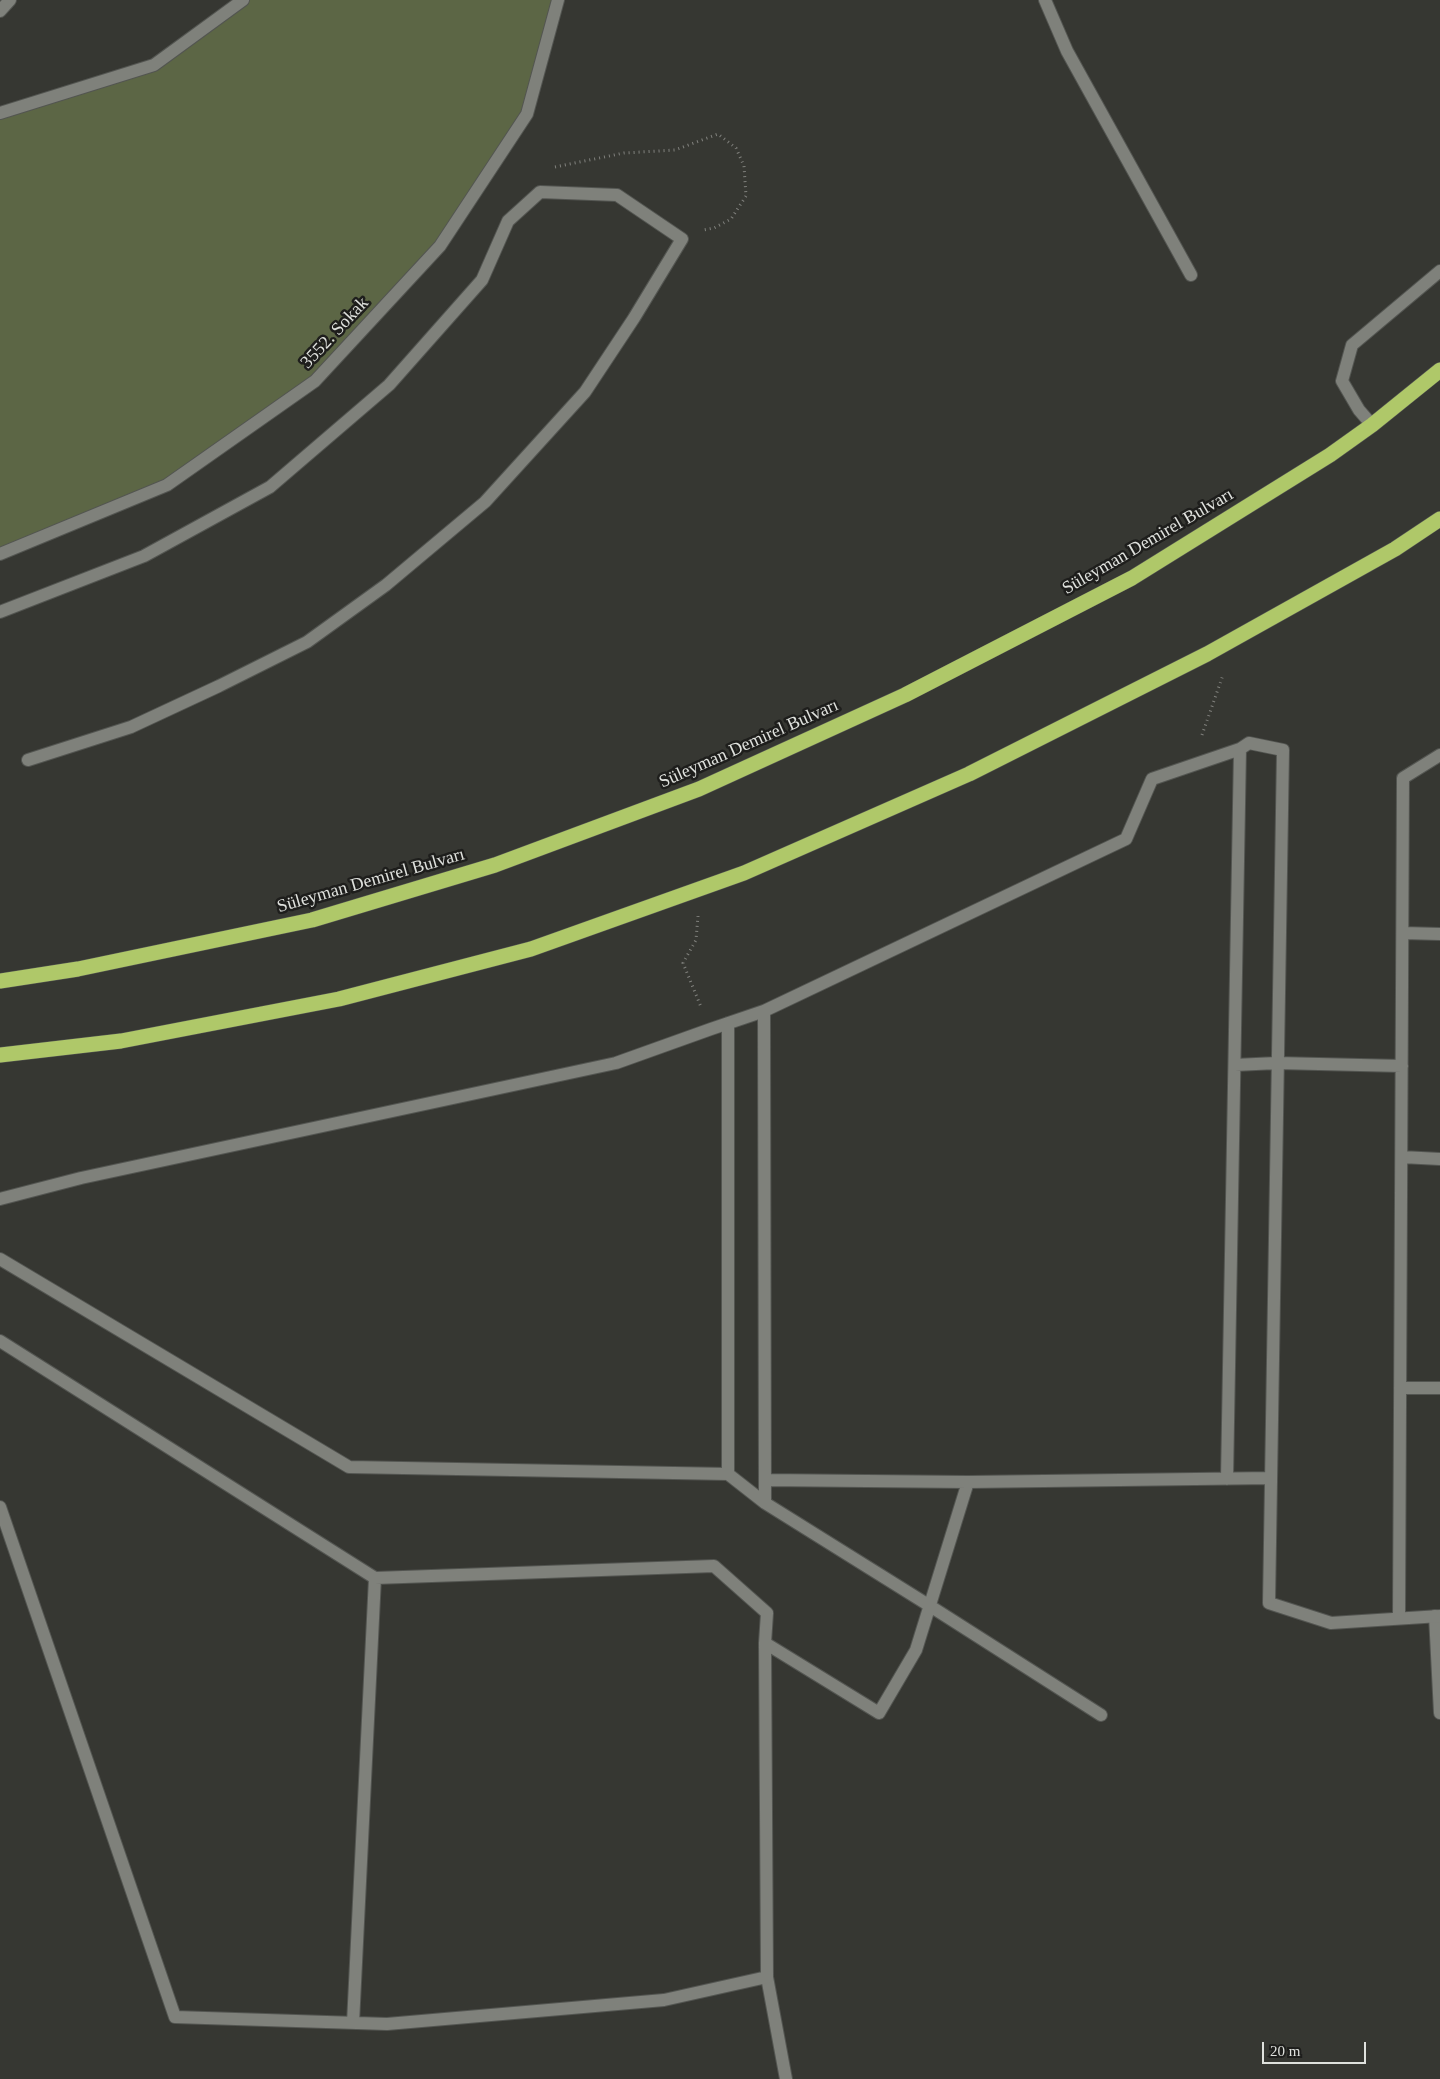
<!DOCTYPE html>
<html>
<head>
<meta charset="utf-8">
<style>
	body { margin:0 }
	#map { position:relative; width:1440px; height:2079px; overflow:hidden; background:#363732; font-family:"Times New Roman",serif }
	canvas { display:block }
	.scale { position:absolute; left:1262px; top:2042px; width:104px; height:22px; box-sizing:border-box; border:2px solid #dfe1dd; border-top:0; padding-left:6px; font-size:15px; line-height:18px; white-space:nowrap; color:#dfe1dd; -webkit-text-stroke:4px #1e1e1c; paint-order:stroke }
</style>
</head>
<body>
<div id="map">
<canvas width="1440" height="2079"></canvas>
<div class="scale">20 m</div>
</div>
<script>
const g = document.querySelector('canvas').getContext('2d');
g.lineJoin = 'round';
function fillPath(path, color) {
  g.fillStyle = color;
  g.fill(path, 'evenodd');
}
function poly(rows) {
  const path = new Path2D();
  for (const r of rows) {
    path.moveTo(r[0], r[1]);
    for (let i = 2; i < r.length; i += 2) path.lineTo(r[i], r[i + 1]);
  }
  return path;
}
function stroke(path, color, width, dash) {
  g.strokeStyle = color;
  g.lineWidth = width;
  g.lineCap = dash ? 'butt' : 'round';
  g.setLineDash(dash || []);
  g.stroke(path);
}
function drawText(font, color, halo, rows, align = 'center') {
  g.font = font + ' "Times New Roman",serif';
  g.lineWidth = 5;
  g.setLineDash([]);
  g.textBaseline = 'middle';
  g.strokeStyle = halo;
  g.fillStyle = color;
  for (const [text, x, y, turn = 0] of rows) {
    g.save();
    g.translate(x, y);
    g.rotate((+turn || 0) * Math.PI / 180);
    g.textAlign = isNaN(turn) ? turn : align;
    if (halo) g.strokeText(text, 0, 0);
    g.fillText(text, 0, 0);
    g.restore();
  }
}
const green = poly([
	[243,0,558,0,527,114,440,246,315,381,167,485,0,554,0,113,154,65]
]);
const path = poly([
	[555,167,624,153,675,150,718,134,736,148,744,166,746,196,731,219,714,228,703,230],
	[1202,735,1223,675],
	[698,916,696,940,683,963,701,1007]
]);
const lane = poly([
	[1435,1616,1440,1713],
	[767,1977,786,2079]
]);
const street = poly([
	[1045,0,1067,51,1191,275],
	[0,11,10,0],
	[0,113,154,65,243,0],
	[1372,425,1359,410,1342,381,1352,345,1440,271],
	[0,554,167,485,315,381,440,246,527,114,558,0],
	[0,612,144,556,270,487,389,385,482,280,508,221,540,192,617,195,682,239,634,318,585,392,485,502,386,585,307,642,219,686,131,727,28,760],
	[1403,933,1440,934],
	[764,1011,765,1503],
	[728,1023,728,1474],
	[1235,1065,1277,1063,1402,1066],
	[1402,1157,1440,1159],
	[0,1199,81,1178,616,1063,711,1029,764,1011,1126,839,1152,779,1240,749,1249,743,1283,750,1269,1603,1331,1623,1440,1616],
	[0,1259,349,1467,728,1474,765,1503,930,1606,1101,1715],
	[0,1341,375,1578,714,1566,767,1613,765,1643,767,1977,664,2000,387,2024,175,2017,0,1507],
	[1400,1388,1440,1388],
	[1227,1479,1240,749],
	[765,1480,968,1482,1271,1478],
	[1399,1618,1403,778,1440,755],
	[765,1643,879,1713,916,1650,968,1482],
	[353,2023,375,1578]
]);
const highway = poly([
	[0,981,78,969,312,920,495,865,699,789,905,695,1132,578,1330,455,1372,425,1440,370],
	[0,1055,121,1041,339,999,531,949,744,873,969,774,1207,654,1395,549,1440,519]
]);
const streetNames = [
	["3552. Sokak",335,333,-47],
	["Süleyman Demirel Bulvarı",1148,542,-30],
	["Süleyman Demirel Bulvarı",749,744,-24],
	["Süleyman Demirel Bulvarı",371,881,-16]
];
fillPath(green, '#5c6645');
stroke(lane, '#535551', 14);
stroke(street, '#535551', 14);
stroke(highway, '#535551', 16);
stroke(path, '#80817d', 3, [1, 4]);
stroke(lane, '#7f817b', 12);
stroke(street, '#7f817b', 12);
stroke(highway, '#afc869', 15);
drawText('18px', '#dfe1dd', '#1e1e1c', streetNames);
</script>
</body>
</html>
